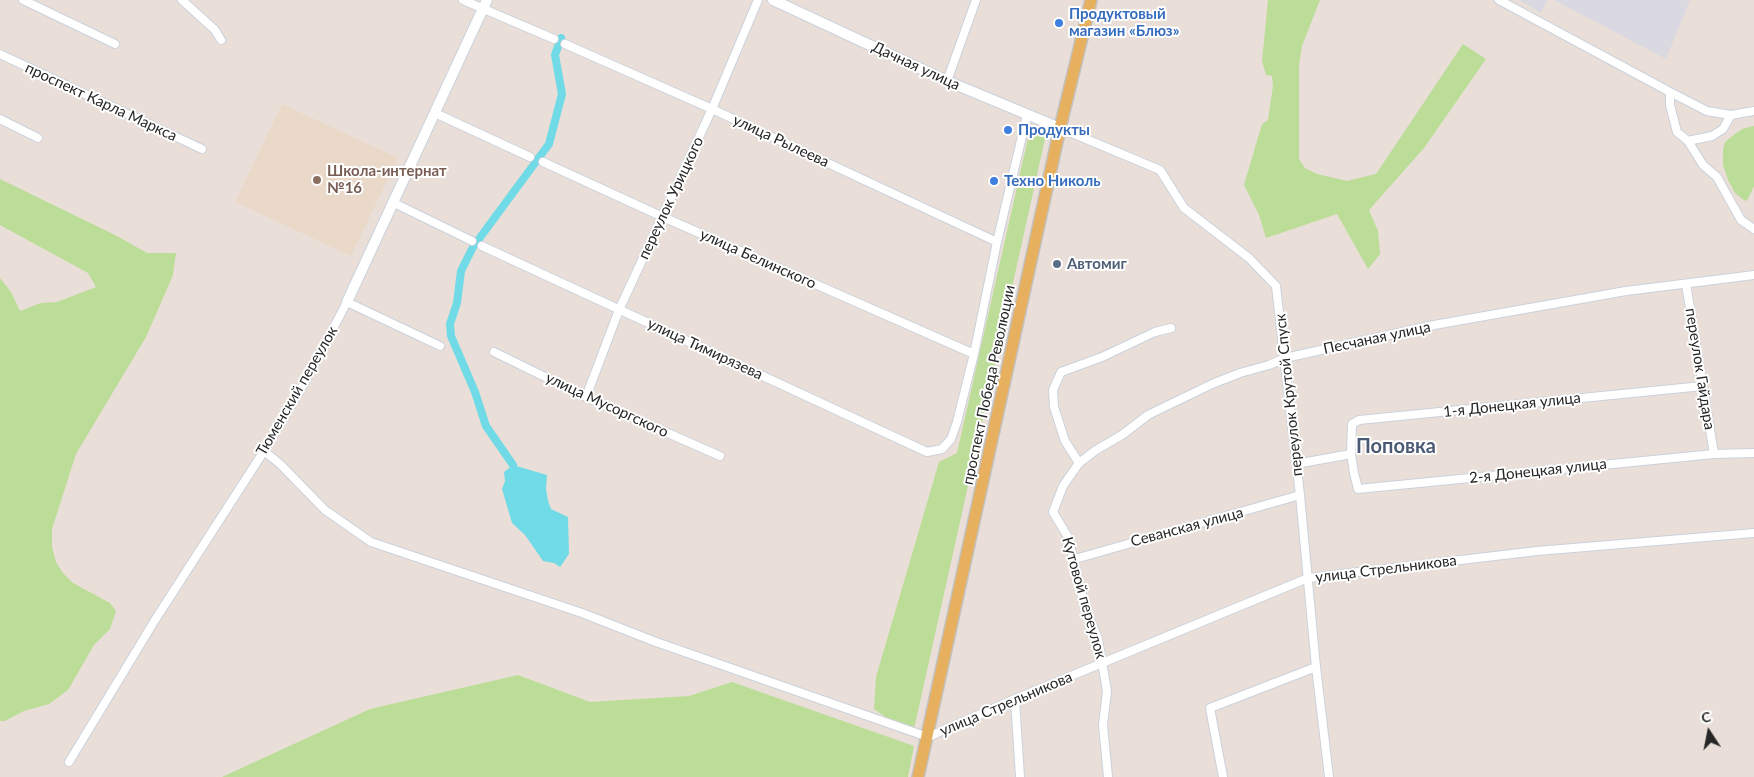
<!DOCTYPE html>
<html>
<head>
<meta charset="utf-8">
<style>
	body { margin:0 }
	#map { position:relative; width:1754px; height:777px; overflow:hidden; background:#e9dfd8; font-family:Lato,sans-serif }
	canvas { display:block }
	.north { position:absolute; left:1684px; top:707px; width:50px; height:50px; -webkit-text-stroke:4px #fff; paint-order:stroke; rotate:349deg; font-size:14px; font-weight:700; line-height:20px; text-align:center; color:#262626 }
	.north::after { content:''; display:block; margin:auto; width:18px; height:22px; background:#262626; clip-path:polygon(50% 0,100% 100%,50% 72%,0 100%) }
</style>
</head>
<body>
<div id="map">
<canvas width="1754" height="777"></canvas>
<div class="north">С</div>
</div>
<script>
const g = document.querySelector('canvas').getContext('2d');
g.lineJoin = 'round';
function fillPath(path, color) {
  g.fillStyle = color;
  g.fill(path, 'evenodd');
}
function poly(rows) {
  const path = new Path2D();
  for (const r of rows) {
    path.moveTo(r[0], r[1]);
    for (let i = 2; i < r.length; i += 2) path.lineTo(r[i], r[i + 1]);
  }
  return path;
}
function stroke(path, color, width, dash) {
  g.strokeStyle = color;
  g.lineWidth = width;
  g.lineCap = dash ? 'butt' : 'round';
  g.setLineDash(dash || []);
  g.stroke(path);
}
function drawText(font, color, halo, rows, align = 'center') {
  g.font = font + ' Lato,sans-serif';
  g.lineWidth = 4;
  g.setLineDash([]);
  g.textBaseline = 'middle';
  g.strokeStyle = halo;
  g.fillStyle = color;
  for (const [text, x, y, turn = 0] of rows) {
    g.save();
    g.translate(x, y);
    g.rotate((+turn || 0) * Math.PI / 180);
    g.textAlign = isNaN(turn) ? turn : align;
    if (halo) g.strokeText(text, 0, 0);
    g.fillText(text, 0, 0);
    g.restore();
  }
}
const industrial = poly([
	[1519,0,1547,0,1541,13],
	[1554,0,1690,0,1666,59]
]);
const education = poly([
	[282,104,398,158,351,256,235,202]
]);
const green = poly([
	[1268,0,1320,0,1302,46,1299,65,1299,159,1305,168,1317,174,1347,181,1376,174,1463,44,1486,59,1424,148,1369,210,1378,231,1380,254,1368,269,1337,214,1266,238,1259,215,1244,185,1262,124,1268,120,1273,86,1272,76,1266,75,1262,61],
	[1031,125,1046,134,914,729,890,720,874,709,876,677,939,462,957,453],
	[1754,126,1754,186,1748,199,1745,201,1735,193,1728,180,1723,165,1723,149,1725,142,1735,134,1742,129],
	[0,179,117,236,147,253,176,253,173,275,146,337,76,454,52,529,52,547,56,562,63,573,73,583,110,603,116,611,110,629,94,645,68,690,49,704,24,711,5,721,0,721,0,278,11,292,20,311,41,303,57,302,96,287,88,273,0,225],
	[518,675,590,702,689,696,732,682,914,746,908,777,222,777,370,709]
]);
const water = poly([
	[513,465,547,475,546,489,548,501,551,509,568,517,569,554,560,567,554,563,543,561,525,535,512,523,502,489,505,481,504,472]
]);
const canal = poly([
	[513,465,486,426,475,392,451,336,450,324,457,303,461,271,473,247,549,144,562,94,555,55,561,38]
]);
const street = poly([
	[23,0,115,44],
	[182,0,215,30,221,40],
	[463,0,554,39],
	[1499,0,1670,92,1670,105,1677,132,1688,141,1703,165,1717,177,1741,220,1754,229],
	[565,44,712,109,997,242],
	[0,54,202,149],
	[947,81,976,0],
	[1670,92,1707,111,1731,115,1754,111],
	[435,113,530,157],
	[0,119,38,138],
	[1060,128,1160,170,1184,208,1249,258,1276,286,1300,495,1316,667,1329,777],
	[1688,141,1712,136,1723,129,1731,115],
	[543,162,663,217,974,354],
	[392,202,472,241],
	[482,246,927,452,942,449,951,439,957,422,974,354,997,242,1027,115],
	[1686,284,1714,454],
	[494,352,586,397,720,456],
	[1703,386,1359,420,1352,424,1351,454,1354,473,1358,489,1714,454,1754,453],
	[586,397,619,310,712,109,758,0],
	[264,451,280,464,325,510,371,542,582,613,656,642,928,737,1015,699,1308,578,1537,551,1754,533],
	[1079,463,1065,441,1054,407,1053,390,1061,372,1102,357,1155,332,1171,328],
	[1296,464,1351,454],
	[1075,559,1300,495],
	[1015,699,1020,777],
	[69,762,155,620,264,451,305,382,347,302,440,346],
	[1108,777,1103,725,1107,691,1098,639,1084,604,1068,537,1053,512,1063,486,1079,463,1096,450,1122,435,1148,415,1212,384,1240,373,1269,365,1285,358,1434,325,1626,291,1754,275],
	[1223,777,1210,708,1316,667]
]);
const secondary = poly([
	[773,0,947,81,1060,128],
	[347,302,487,0]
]);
const primary = poly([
	[918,777,1060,128,1091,0]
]);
const markers = [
	[1059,23,5,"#3f7fe0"],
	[1008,130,5,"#3f7fe0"],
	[317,180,5,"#8d6e63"],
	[994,181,5,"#3f7fe0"],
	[1057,264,5,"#5c6f8a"]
];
const shopNames = [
	["Продуктовый",1069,14],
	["магазин «Блюз»",1069,31],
	["Продукты",1018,130],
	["Техно Николь",1004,181]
];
const streetNames = [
	["Дачная улица",916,66,25],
	["проспект Карла Маркса",101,102,25],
	["улица Рылеева",781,141,25],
	["переулок Урицкого",671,198,-65],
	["улица Белинского",758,259,24],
	["Песчаная улица",1377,338,-12],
	["улица Тимирязева",705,349,25],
	["переулок Гайдара",1700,369,81],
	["проспект Победа Революции",989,385,-78],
	["Тюменский переулок",297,391,-60],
	["переулок Крутой Спуск",1289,395,-96],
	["улица Мусоргского",607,405,25],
	["1-я Донецкая улица",1512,405,-6],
	["2-я Донецкая улица",1538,471,-6],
	["Севанская улица",1187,527,-15],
	["улица Стрельникова",1386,569,-7],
	["Кутовой переулок",1084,598,74],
	["улица Стрельникова",1006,704,-23]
];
const educationNames = [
	["Школа-интернат",327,171],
	["№16",327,188]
];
const serviceNames = [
	["Автомиг",1067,264]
];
const districtNames = [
	["Поповка",1396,447]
];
fillPath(industrial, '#dad9e1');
fillPath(education, '#ead9c8');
fillPath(green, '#bbdd97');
fillPath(water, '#70dae6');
stroke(canal, '#70dae6', 8);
stroke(street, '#cbd1db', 10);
stroke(secondary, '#cbd1db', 12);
stroke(primary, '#c2c2c2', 14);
stroke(street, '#fff', 8);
stroke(secondary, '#fff', 10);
stroke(primary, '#e7b05f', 11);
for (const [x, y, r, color] of markers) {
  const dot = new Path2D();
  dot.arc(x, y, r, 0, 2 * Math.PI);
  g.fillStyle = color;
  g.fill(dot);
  stroke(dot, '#fff', 2);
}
drawText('bold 15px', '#366cbe', '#fff', shopNames, 'left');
drawText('15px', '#262626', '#fff', streetNames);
drawText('bold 15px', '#785e54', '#fff', educationNames, 'left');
drawText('bold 15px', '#4e5e75', '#fff', serviceNames, 'left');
drawText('bold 20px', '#4a5974', '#fff', districtNames);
</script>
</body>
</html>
